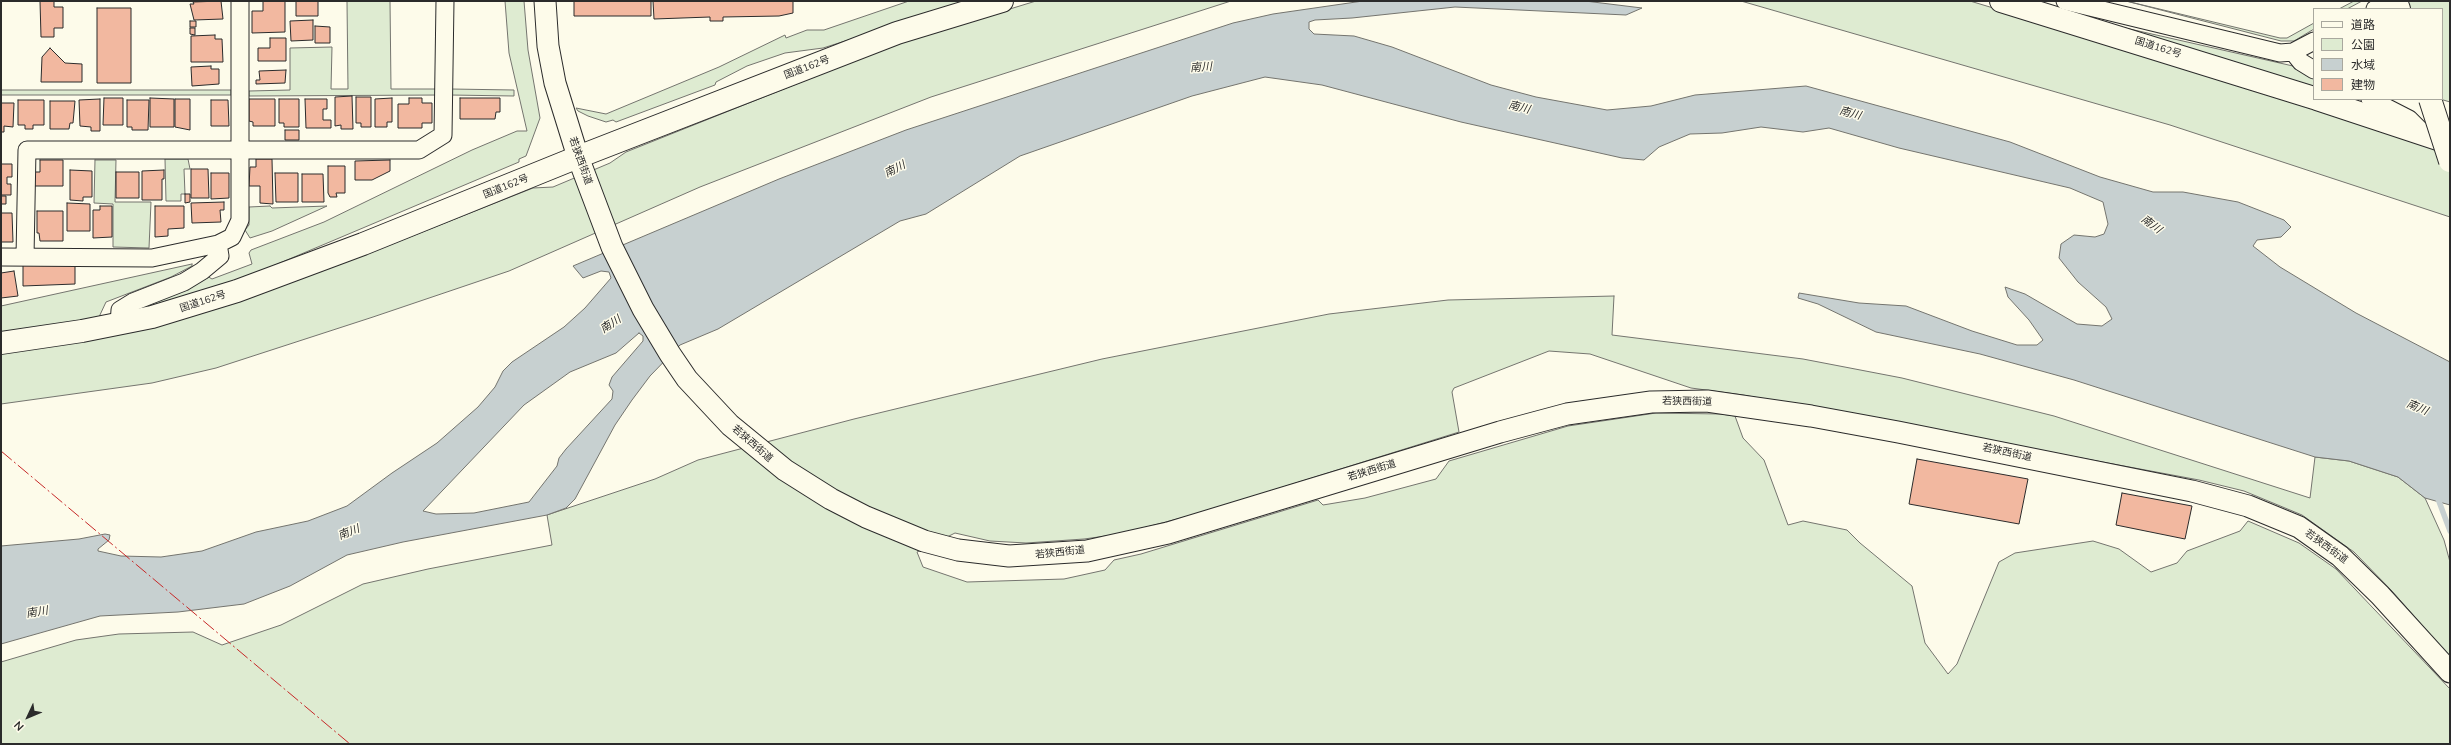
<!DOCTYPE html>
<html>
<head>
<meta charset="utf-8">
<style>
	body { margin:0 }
	#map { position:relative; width:2451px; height:745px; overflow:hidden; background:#fdfbea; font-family:"Nunito Sans","Noto Sans JP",sans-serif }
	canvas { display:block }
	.frame { position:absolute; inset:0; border:2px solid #2b2b2b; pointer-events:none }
	.legend { position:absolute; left:2313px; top:8px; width:130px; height:92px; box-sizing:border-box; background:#fdfbea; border:1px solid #a9a89e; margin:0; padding:5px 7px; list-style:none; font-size:12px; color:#2b2b2b }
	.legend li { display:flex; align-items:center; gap:8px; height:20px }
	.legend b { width:20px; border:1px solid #a9a89e }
	.north { position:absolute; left:8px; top:697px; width:40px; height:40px; -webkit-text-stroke:3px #fdfbea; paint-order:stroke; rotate:226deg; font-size:11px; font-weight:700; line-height:16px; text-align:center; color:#2b2b2b }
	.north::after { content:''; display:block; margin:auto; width:14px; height:18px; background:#2b2b2b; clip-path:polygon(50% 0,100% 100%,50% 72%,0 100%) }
</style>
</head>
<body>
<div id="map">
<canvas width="2451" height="745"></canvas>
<div class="frame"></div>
<ul class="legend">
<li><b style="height:5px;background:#fdfbea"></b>道路</li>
<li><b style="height:11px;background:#deebd1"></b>公園</li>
<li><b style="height:11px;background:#c7d0d0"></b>水域</li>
<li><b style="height:11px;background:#f2b8a0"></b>建物</li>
</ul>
<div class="north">N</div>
</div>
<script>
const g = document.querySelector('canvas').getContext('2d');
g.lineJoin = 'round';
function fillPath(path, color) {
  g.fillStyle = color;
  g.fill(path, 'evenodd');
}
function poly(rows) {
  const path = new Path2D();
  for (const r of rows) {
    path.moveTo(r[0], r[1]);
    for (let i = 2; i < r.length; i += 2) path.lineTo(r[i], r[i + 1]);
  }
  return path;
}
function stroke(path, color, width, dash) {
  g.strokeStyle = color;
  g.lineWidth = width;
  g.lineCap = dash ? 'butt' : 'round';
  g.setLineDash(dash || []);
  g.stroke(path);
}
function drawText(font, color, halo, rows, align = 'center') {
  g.font = font + ' "Nunito Sans","Noto Sans JP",sans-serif';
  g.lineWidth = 3;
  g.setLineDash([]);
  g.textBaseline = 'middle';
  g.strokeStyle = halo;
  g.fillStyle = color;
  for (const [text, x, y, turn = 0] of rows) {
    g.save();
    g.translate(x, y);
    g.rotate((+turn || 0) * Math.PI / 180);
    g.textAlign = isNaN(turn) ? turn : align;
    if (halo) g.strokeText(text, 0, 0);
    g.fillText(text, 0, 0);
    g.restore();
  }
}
const green = poly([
	[347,1,390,1,391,89,441,89,441,95,249,96,249,91,290,90,290,48,332,47,331,89,348,89,347,1],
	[505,1,524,1,528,50,540,118,526,156,519,159,519,162,235,282,134,312,135,308,207,276,212,279,252,264,249,253,251,250,324,222,472,150,517,131,527,131,509,53,505,1],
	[909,1,972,1,823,48,785,53,747,66,716,82,715,85,616,122,613,120,606,122,588,116,578,111,576,108,606,114,719,67,785,35,786,38,807,30,824,30,909,1],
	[1036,1,1231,1,931,97,700,187,509,271,373,317,216,368,152,383,1,404,1,352,364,255,533,188,553,187,610,163,626,152,899,43,1036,1],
	[1741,1,1970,1,2189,67,2450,152,2450,217,2170,125,1741,1],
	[2126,1,2280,38,2287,38,2314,23,2314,29,2294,41,2281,41,2126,1],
	[2354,1,2362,1,2347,9,2339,9,2354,1],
	[2408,1,2450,1,2450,102,2440,99,2442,99,2442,9,2395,9,2408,1],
	[2099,22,2293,66,2314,78,2314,88,2099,22],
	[450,89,514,90,514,96,450,95,450,89],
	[1,90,231,90,231,95,1,95,1,90],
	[165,159,188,159,190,169,184,169,185,194,181,194,181,201,166,201,165,159],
	[95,160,116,160,115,202,151,202,149,248,113,247,113,204,94,203,95,160],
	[270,206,272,208,327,206,272,231,250,238,245,230,249,225,249,207,270,206],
	[192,264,192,266,171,277,106,302,99,317,1,334,1,306,192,264],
	[1614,296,1612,335,1803,359,1902,378,2054,416,2310,498,2315,457,2349,461,2398,477,2425,498,2444,540,2450,562,2450,657,2392,591,2354,552,2302,515,2244,491,2199,480,1743,395,1691,388,1590,354,1549,351,1454,388,1452,392,1459,432,1200,513,1120,534,1084,539,1026,543,990,541,955,533,917,552,923,567,967,582,1064,579,1105,570,1114,560,1141,554,1318,500,1323,505,1365,498,1436,479,1449,461,1568,426,1656,413,1721,414,1735,416,1743,438,1764,460,1788,525,1803,521,1847,530,1860,543,1912,586,1925,643,1948,674,1957,664,1999,562,2015,553,2093,541,2119,549,2151,572,2177,563,2187,551,2240,531,2248,521,2299,543,2336,569,2450,689,2450,744,1,744,1,662,76,640,119,634,193,632,222,645,281,625,363,584,428,569,552,545,547,515,655,479,698,460,854,419,1102,359,1329,314,1448,300,1614,296]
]);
const water = poly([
	[1363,1,1585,1,1642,8,1626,15,1455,7,1352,18,1315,20,1309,22,1309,29,1314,34,1354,36,1392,47,1491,85,1536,97,1607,110,1651,106,1695,95,1806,86,2010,142,2100,177,2153,192,2183,192,2238,202,2284,220,2291,227,2281,237,2257,240,2253,246,2280,267,2356,313,2450,362,2450,505,2425,498,2398,477,2349,461,2315,457,2074,380,1980,354,1876,332,1818,304,1798,298,1799,293,1859,303,1906,306,1972,331,2017,345,2037,345,2043,340,2029,320,2008,297,2005,287,2025,294,2077,324,2102,326,2112,319,2106,307,2078,282,2059,258,2061,244,2074,235,2095,237,2104,234,2108,224,2103,202,2070,188,1899,148,1829,128,1803,132,1761,127,1722,133,1690,134,1659,147,1644,160,1622,158,1461,122,1322,85,1265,77,1192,96,1020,156,926,214,900,221,718,329,680,345,650,376,632,400,615,425,575,499,566,508,547,515,403,542,347,555,290,586,244,604,178,612,100,616,1,644,1,546,79,539,105,534,110,535,109,540,98,549,98,551,121,556,161,557,202,551,256,532,308,521,347,506,392,473,437,443,478,407,495,387,503,371,512,362,564,327,585,308,611,278,609,272,601,271,583,278,573,266,779,179,906,130,1233,23,1273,14,1363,1],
	[639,333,643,336,643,341,612,377,609,385,613,391,612,399,566,449,559,458,557,466,529,502,474,513,436,514,423,511,524,405,570,372,616,353,639,333]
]);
const stream = poly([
	[2437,496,2450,531]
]);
const building = poly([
	[40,1,54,1,54,7,63,7,63,28,54,28,54,37,41,37,40,1],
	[221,1,223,19,194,20,190,4,194,4,193,2,221,1],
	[263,1,285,1,285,32,252,33,252,11,263,11,263,1],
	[296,1,318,1,318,16,296,16,296,1],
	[574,1,651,1,651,16,574,16,574,1],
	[653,1,793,1,793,13,779,16,723,17,723,21,710,21,710,17,654,19,653,1],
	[97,8,131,8,131,83,97,83,97,8],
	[313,20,313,40,291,41,290,21,313,20],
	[190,21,196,21,196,27,190,27,190,21],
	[315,26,330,27,330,43,315,43,315,26],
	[190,28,195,28,195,35,190,34,190,28],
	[215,35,215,39,222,39,223,62,191,62,191,36,215,35],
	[270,38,286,38,286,61,258,61,258,48,270,48,270,38],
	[50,48,65,63,82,64,82,82,41,82,42,57,50,48],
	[211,66,211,69,219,69,219,84,192,86,191,67,211,66],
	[286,70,285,83,256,84,256,80,260,80,259,71,286,70],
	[352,96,353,129,341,129,341,125,335,126,335,97,352,96],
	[356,97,371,97,371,127,361,127,361,123,356,123,356,97],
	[104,98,123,98,123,125,103,125,104,98],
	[150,98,174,99,174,127,150,127,150,98],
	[392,98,392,122,387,122,387,127,375,127,375,99,392,98],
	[409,98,422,98,422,103,432,103,432,123,422,123,422,128,398,128,398,104,409,104,409,98],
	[460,98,500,98,500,112,496,112,495,119,460,119,460,98],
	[100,99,100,131,91,131,91,127,80,126,79,100,100,99],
	[175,99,190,99,190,130,175,127,175,99],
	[249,99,275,99,275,126,253,126,253,122,249,121,249,99],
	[279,99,299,99,299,127,284,127,284,123,279,123,279,99],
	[305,99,327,99,327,109,323,109,323,120,331,120,331,128,306,128,305,99],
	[18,100,44,100,44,125,33,125,33,129,25,129,25,125,18,125,18,100],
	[127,100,149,100,148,130,132,130,132,127,127,127,127,100],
	[211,100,228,100,229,126,211,126,211,100],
	[50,101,75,101,73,123,70,123,69,129,50,129,50,101],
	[1,103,14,103,13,127,4,126,4,132,1,132,1,103],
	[285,130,299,130,299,140,285,140,285,130],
	[256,159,272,159,273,204,260,203,260,186,249,186,250,167,256,167,256,159],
	[40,160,63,160,63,186,33,186,33,172,40,172,40,160],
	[390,160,390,171,372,180,355,180,355,161,390,160],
	[1,164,12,164,12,177,7,177,7,184,11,184,11,195,1,195,1,164],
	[328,166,345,166,345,193,336,193,337,197,330,197,328,193,328,166],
	[191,169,208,169,209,198,191,198,191,169],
	[70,170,92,171,92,197,83,197,83,201,70,200,70,170],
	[164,170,164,179,162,179,162,200,142,200,142,171,164,170],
	[116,172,139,172,139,198,116,198,116,172],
	[211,173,229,173,229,198,211,199,211,173],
	[275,173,298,173,298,202,276,202,275,173],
	[302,174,323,174,324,202,302,202,302,174],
	[185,194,190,194,190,202,185,203,185,194],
	[1,196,6,196,6,204,1,204,1,196],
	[224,202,224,210,220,210,221,222,192,223,191,203,224,202],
	[67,203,90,204,90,231,67,231,67,203],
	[100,206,112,206,112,237,93,238,93,210,100,210,100,206],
	[155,206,184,206,184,228,168,229,168,236,155,237,155,206],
	[37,211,63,211,63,241,40,241,39,233,37,233,37,211],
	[1,213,12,213,13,242,1,242,1,213],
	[23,264,75,264,75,284,23,286,23,264],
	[14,271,18,296,1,298,1,273,14,271],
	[1917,459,2028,479,2019,524,1909,504,1917,459],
	[2122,493,2192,506,2185,539,2116,525,2122,493]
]);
const minor = poly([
	[2065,1,2280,53,2293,52,2314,41],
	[2375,9,2390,1],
	[2293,52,2301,62,2314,70],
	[2370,99,2409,119,2419,129],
	[1,257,152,258,218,244],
	[25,257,27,150,419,150,443,135,445,1],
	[119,324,120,310,133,302,184,282,202,271,220,256,218,244,232,237,240,220,240,1]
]);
const tertiary = poly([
	[545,1,548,46,555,83,578,157,612,247,643,309,670,354,687,379,730,425,785,470,831,499,866,517,924,541,958,550,1009,556,1087,551,1168,533,1500,432,1567,414,1651,402,1707,401,1811,416,1898,432,2192,491,2248,506,2299,527,2340,556,2380,595,2450,672]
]);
const trunk = poly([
	[2001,1,2314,98],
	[2317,99,2450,143],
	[1,343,82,331,152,317,237,291,363,244,578,157,897,33,1002,1]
]);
const motorway = poly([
	[2396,1,2399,9]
]);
const motorwayBridge = poly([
	[2430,99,2450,161]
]);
const power = poly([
	[1,451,350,744]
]);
const streetNames = [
	["国道162号",2158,48,17],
	["国道162号",807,68,-21],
	["若狭西街道",580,161,70],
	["国道162号",506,187,-22],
	["国道162号",203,302,-18],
	["若狭西街道",1687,402,1],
	["若狭西街道",752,444,41],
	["若狭西街道",2007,453,12],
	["若狭西街道",1372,471,-17],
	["若狭西街道",2326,547,36],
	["若狭西街道",1060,553,-6]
];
const waterNames = [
	["南川",1201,68,-4],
	["南川",1519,108,14],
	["南川",1850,114,15],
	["南川",895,170,-27],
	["南川",2151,225,37],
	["南川",611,325,-34],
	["南川",2417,408,23],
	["南川",349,533,-22],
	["南川",37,613,-9]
];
fillPath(green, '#deebd1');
stroke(green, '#74746e', 1);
fillPath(water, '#c7d0d0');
stroke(water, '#74746e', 1);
stroke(stream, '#c7d0d0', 5.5);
fillPath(building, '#f2b8a0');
stroke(building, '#2b2b2b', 1);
stroke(minor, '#2b2b2b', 19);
stroke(tertiary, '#2b2b2b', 23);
stroke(trunk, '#2b2b2b', 24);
stroke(motorway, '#2b2b2b', 24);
stroke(minor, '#fdfbea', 17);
stroke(tertiary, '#fdfbea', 21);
stroke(trunk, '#fdfbea', 22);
stroke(motorway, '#fdfbea', 22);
stroke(motorwayBridge, '#2b2b2b', 24, []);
stroke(motorwayBridge, '#fdfbea', 22);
stroke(power, '#c62828', 1, [14, 3, 2, 3]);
drawText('10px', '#2b2b2b', '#fdfbea', streetNames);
drawText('italic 11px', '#2b2b2b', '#fdfbea', waterNames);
</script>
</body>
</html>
